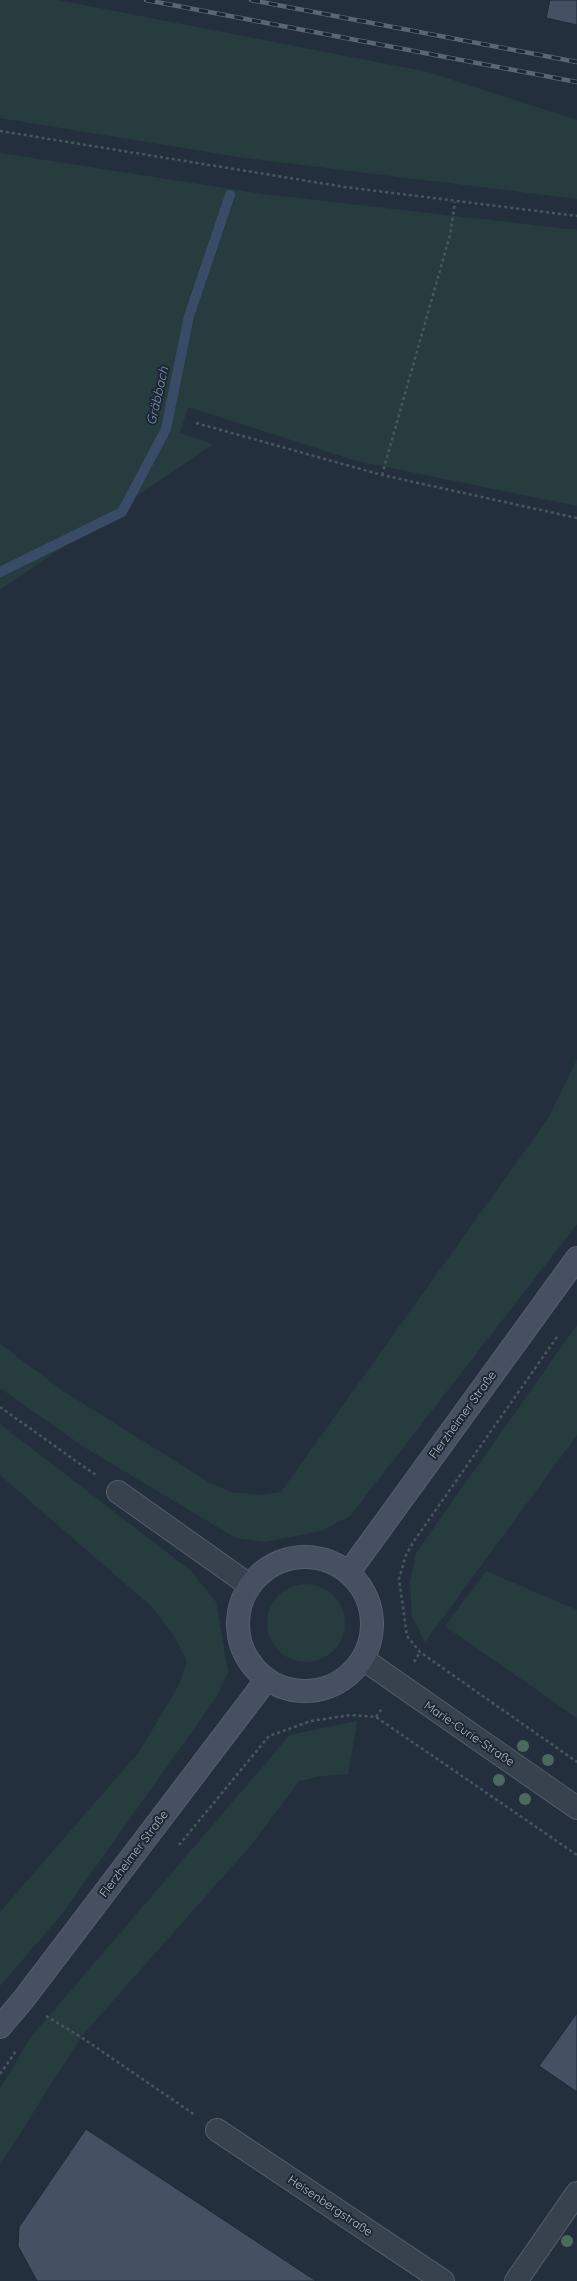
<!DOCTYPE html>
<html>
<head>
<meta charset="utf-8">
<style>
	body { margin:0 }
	canvas { display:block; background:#242f3e }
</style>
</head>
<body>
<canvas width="577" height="2281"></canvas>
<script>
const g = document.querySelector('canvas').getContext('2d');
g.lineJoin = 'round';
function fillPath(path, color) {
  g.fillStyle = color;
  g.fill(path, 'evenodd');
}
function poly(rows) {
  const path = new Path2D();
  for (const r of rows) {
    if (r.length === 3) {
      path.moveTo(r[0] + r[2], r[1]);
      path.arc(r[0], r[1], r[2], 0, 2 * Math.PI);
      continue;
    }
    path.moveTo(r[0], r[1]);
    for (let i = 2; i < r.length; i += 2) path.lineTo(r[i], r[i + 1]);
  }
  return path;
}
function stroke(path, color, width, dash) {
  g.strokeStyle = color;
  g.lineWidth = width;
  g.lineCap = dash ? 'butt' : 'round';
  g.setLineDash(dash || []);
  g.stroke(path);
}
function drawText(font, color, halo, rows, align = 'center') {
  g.font = font + ' Quicksand,sans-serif';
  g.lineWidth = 4;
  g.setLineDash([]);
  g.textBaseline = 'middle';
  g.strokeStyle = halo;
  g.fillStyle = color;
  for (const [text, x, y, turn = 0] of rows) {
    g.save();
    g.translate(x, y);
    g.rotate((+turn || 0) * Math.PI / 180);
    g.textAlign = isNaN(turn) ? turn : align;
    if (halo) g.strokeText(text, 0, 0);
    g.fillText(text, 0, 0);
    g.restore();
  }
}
const green = poly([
	[0,0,58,0,428,72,577,120,577,199,238,157,0,118],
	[0,153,263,194,577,230,577,506,357,461,188,407,180,433,213,444,0,590],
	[577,1059,577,1224,350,1516,321,1531,265,1542,236,1538,84,1447,0,1388,0,1344,63,1391,210,1483,231,1492,259,1495,281,1492,549,1117],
	[577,1325,577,1435,425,1642,412,1616,410,1583,416,1553],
	[0,1424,191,1571,216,1602,228,1672,216,1698,62,1914,0,1986,0,1912,139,1752,180,1683,187,1662,175,1637,151,1606,0,1475],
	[486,1571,577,1610,577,1718,445,1626],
	[306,1623,39],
	[357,1721,348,1774,322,1776,299,1781,253,1843,81,2037,0,2165,0,2089,31,2037,290,1735]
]);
const stream = poly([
	[0,572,122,512,166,429,189,316,230,195]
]);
const building = poly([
	[550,0,577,0,577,25,546,18,550,0],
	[577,2013,577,2092,539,2066,577,2013],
	[86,2129,236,2228,316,2281,37,2281,18,2246,19,2227,86,2129]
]);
const path = poly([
	[0,131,345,187,577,216],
	[196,423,382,475,577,518],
	[382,475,450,235,455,202],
	[557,1337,414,1541,406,1555,399,1579,407,1636,420,1652,577,1762],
	[0,1407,97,1476],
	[414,1662,420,1652],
	[376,1717,383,1707],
	[179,1845,269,1736,311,1721,350,1715,376,1717,577,1855],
	[46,2016,81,2037,195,2115],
	[0,2074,16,2051]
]);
const minor = poly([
	[118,1492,249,1585],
	[363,1659,577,1808],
	[217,2130,443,2281],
	[516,2281,577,2193]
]);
const secondary = poly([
	[305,1624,67],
	[349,1572,577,1258],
	[0,2027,23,2000,267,1679]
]);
const rail = poly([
	[146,0,577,82],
	[251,0,577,62]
]);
const trees = [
	[523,1746],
	[548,1760],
	[499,1780],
	[525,1799],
	[567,2241]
];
const streetNames = [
	["Flerzheimer Straße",463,1415,-54],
	["Marie-Curie-Straße",469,1734,34],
	["Flerzheimer Straße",134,1854,-53],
	["Heisenbergstraße",330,2206,34]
];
const waterNames = [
	["Gräbbach",158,396,-77]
];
fillPath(green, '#263c3f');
stroke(stream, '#394c67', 10);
fillPath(building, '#455162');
stroke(building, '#1f2835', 1);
stroke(minor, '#565f6c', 24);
stroke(secondary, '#565f6c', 24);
stroke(path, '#44595c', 2.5, [3, 3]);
stroke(minor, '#38414e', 22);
stroke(secondary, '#465061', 22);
stroke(rail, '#5a6575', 4.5);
stroke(rail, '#1d2633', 3, [9]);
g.fillStyle = '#4b6a5d';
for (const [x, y] of trees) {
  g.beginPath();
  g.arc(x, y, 6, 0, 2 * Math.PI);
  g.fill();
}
drawText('12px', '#b4bcc9', '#1d2633', streetNames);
drawText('italic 13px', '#7c92b1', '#1d2633', waterNames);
</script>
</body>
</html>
